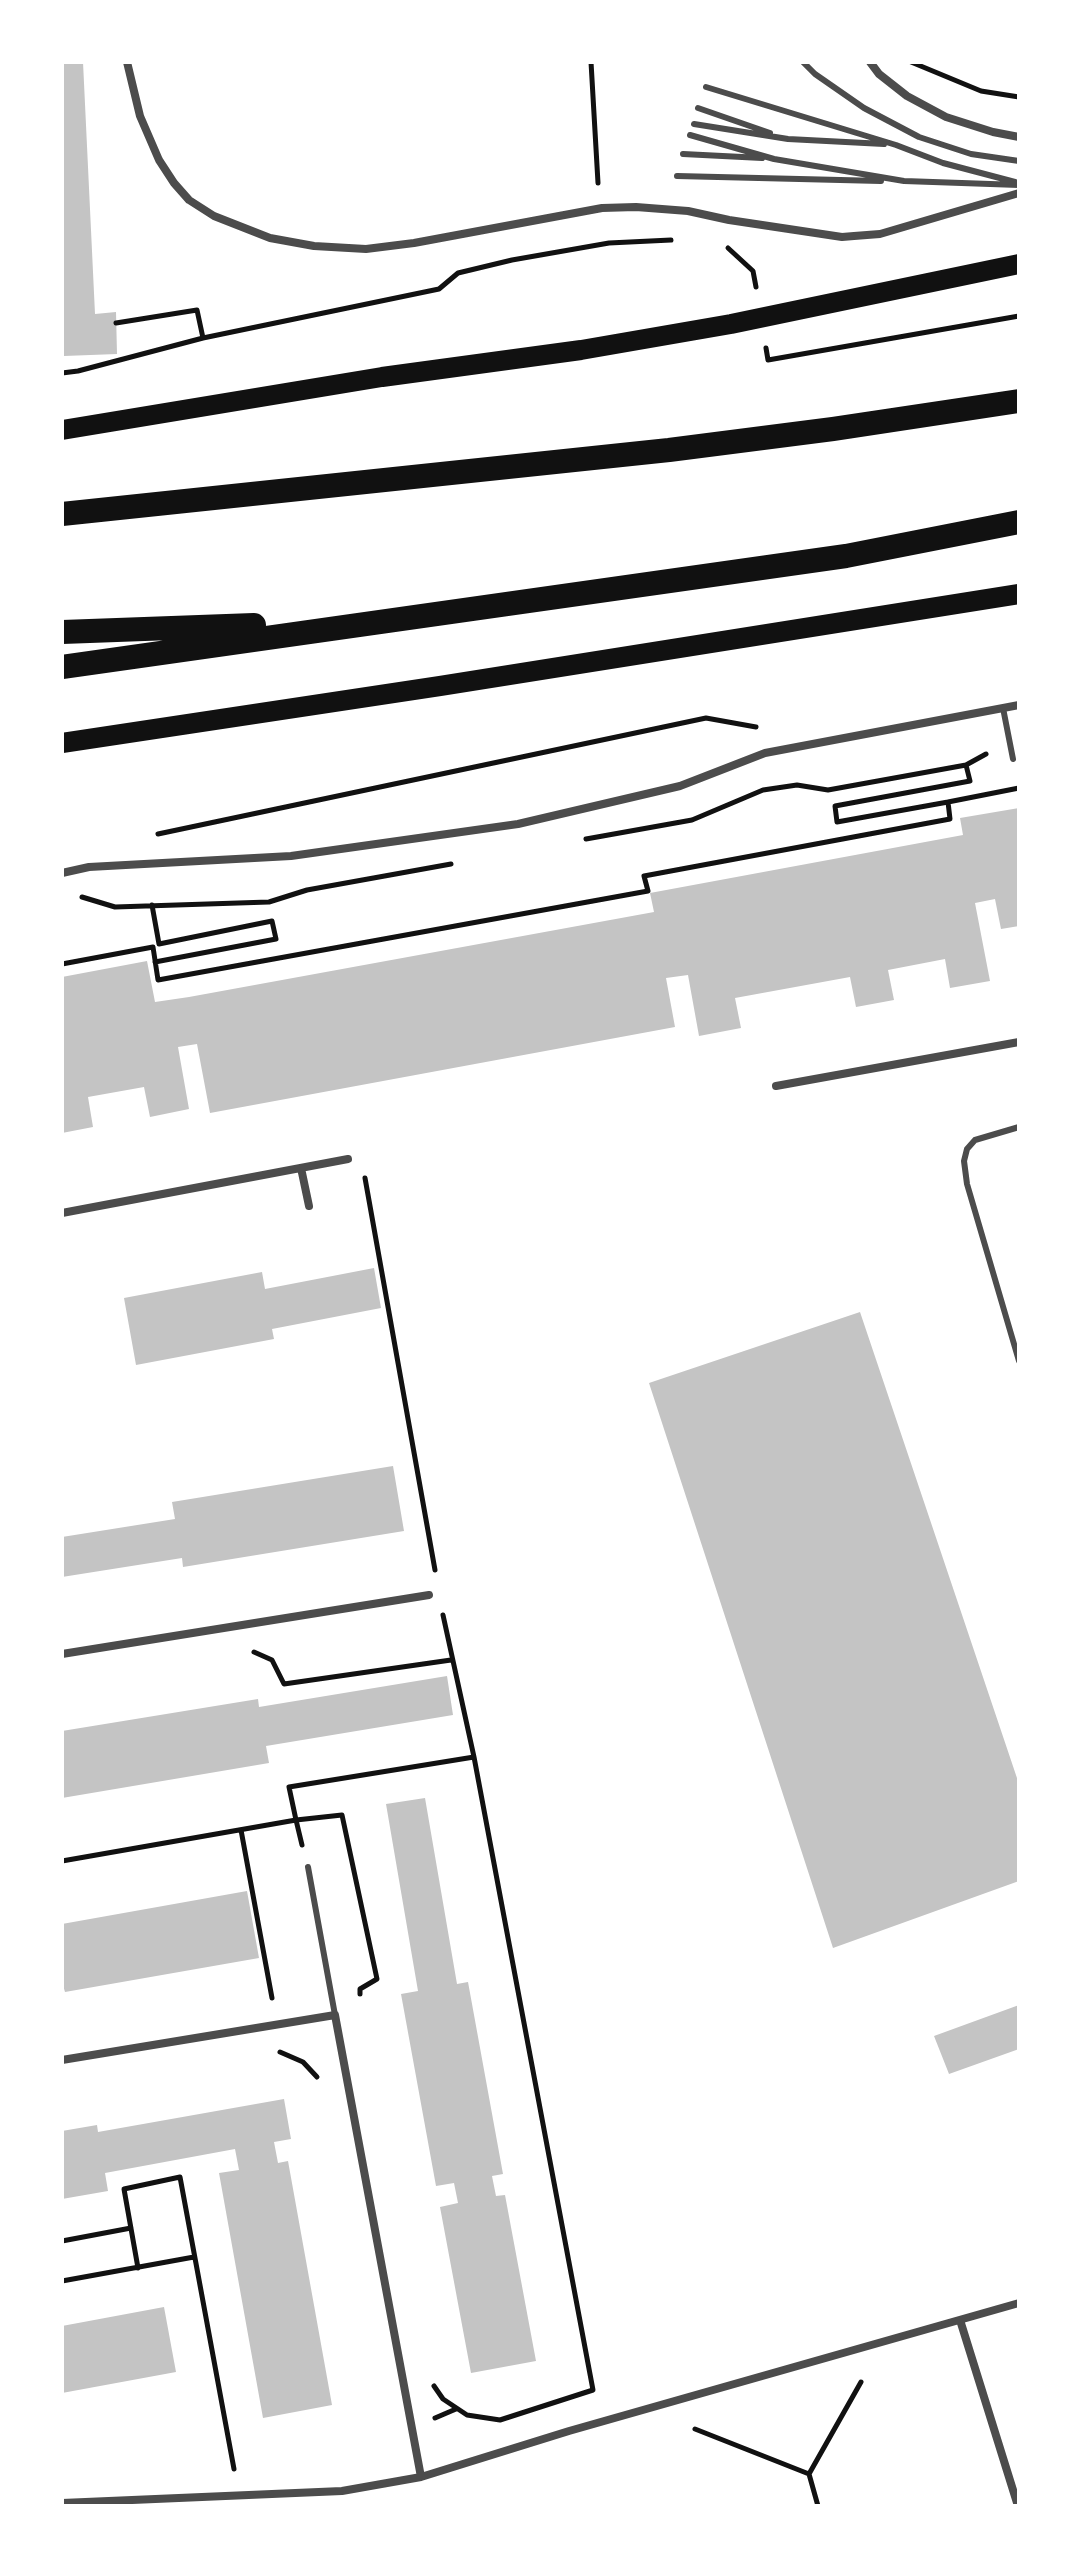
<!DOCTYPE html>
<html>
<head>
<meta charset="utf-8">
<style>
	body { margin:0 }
	#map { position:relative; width:1081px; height:2568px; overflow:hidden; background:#fff; font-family:"IBM Plex Sans",sans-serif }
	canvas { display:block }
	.frame { position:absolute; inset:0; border:64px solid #fff; pointer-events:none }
</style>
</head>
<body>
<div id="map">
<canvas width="1081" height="2568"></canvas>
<div class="frame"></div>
</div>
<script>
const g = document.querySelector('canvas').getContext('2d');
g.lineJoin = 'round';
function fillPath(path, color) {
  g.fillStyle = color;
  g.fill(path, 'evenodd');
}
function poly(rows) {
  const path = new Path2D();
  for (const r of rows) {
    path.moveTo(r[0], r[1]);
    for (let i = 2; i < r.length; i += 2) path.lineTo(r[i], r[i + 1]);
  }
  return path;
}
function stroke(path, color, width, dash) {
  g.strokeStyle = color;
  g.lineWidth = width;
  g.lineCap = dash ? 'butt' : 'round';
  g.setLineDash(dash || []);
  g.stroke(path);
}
const building = poly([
	[62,62,83,62,95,314,116,312,117,354,64,356,62,340],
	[1019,808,1019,926,1001,929,995,899,975,903,990,981,950,988,945,959,888,970,894,1000,856,1007,850,977,735,998,741,1028,699,1036,688,975,666,978,675,1027,210,1113,197,1044,178,1047,189,1109,150,1117,144,1087,88,1097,93,1127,62,1133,62,977,147,961,155,1002,189,997,654,912,650,893,963,835,960,818],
	[374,1268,381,1308,272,1329,274,1339,136,1365,124,1298,262,1272,265,1289],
	[860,1312,1019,1784,1019,1881,833,1948,649,1383],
	[393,1466,404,1531,183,1567,182,1558,62,1577,62,1537,175,1519,172,1502],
	[447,1676,453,1715,266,1746,269,1763,62,1798,62,1731,258,1699,259,1707],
	[425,1798,457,1984,468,1982,503,2174,492,2176,496,2196,505,2195,536,2361,471,2373,440,2207,458,2203,454,2183,436,2186,401,1994,418,1991,386,1804],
	[247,1891,259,1958,65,1992,62,1982,62,1924],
	[1019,2005,1019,2049,949,2074,934,2036],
	[284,2099,291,2139,274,2142,278,2163,288,2161,332,2405,263,2418,219,2173,239,2170,235,2149,105,2173,108,2191,62,2199,62,2131,97,2125,98,2132],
	[164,2307,176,2372,62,2393,62,2326]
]);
const path = poly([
	[591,62,598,183],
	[911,62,981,91,1019,97],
	[728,248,753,271,756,287],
	[116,323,197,310,203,338],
	[766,348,768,360,1019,316],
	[62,373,78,371,203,338,439,289,458,273,512,260,609,243,671,240],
	[948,802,837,822,835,806,970,781,966,765],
	[158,834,706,718,756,727],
	[586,839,692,820,763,790,797,785,828,790,966,765,986,754],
	[82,897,115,907,269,902,307,890,451,864],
	[152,905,159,944,272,921,276,939,155,962],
	[62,964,153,947,158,980,648,891,644,876,950,819,948,802,1019,788],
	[365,1178,435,1570],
	[254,1652,272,1660,284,1684,451,1660],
	[241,1830,272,1998],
	[302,1845,296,1820,342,1815,377,1979,360,1989,360,1994],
	[62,1861,296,1820,289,1787,474,1757],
	[280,2052,303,2062,317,2077],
	[62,2241,131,2228],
	[138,2268,124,2189,180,2177,234,2469],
	[62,2281,194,2257],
	[434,2386,443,2399,467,2415,500,2420,593,2390,474,1757,443,1615],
	[435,2418,456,2409],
	[695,2429,809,2474,818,2506],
	[809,2474,861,2382]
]);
const service = poly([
	[803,62,815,74,864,108,919,137,971,154,1019,161],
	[706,87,896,145,943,163,1015,182],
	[698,108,770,133],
	[694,124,788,139,884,144],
	[690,135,774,159,904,181,1019,185],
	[683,154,762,158],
	[677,176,881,181],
	[1003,708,1013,759],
	[1019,1127,975,1140,967,1149,964,1161,967,1184,1019,1361],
	[308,1867,335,2015]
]);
const minor = poly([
	[127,62,140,116,159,160,174,183,189,200,214,216,270,238,314,246,366,249,414,243,602,208,636,207,688,211,729,220,842,237,854,236,880,234,1019,193],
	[870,62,879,74,907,96,946,117,993,132,1019,137],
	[62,873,89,867,291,856,518,824,680,786,765,753,1019,705],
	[776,1086,1019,1042],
	[301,1168,309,1206],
	[62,1213,348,1159],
	[62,1654,429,1595],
	[62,2060,335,2015,421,2477],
	[960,2320,1018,2506],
	[62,2503,342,2491,421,2477,569,2431,1019,2303]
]);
const primary = poly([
	[62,430,382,377,581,350,731,324,1019,264],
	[62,743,440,686,1019,594]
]);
const motorway = poly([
	[62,514,669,450,833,429,1019,401],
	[62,632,254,625],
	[62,667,846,556,1019,522]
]);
fillPath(building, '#c4c4c4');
stroke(path, '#111', 5);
stroke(service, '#4c4c4c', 6);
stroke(minor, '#4c4c4c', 8);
stroke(primary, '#111', 20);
stroke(motorway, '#111', 24);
</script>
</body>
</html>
